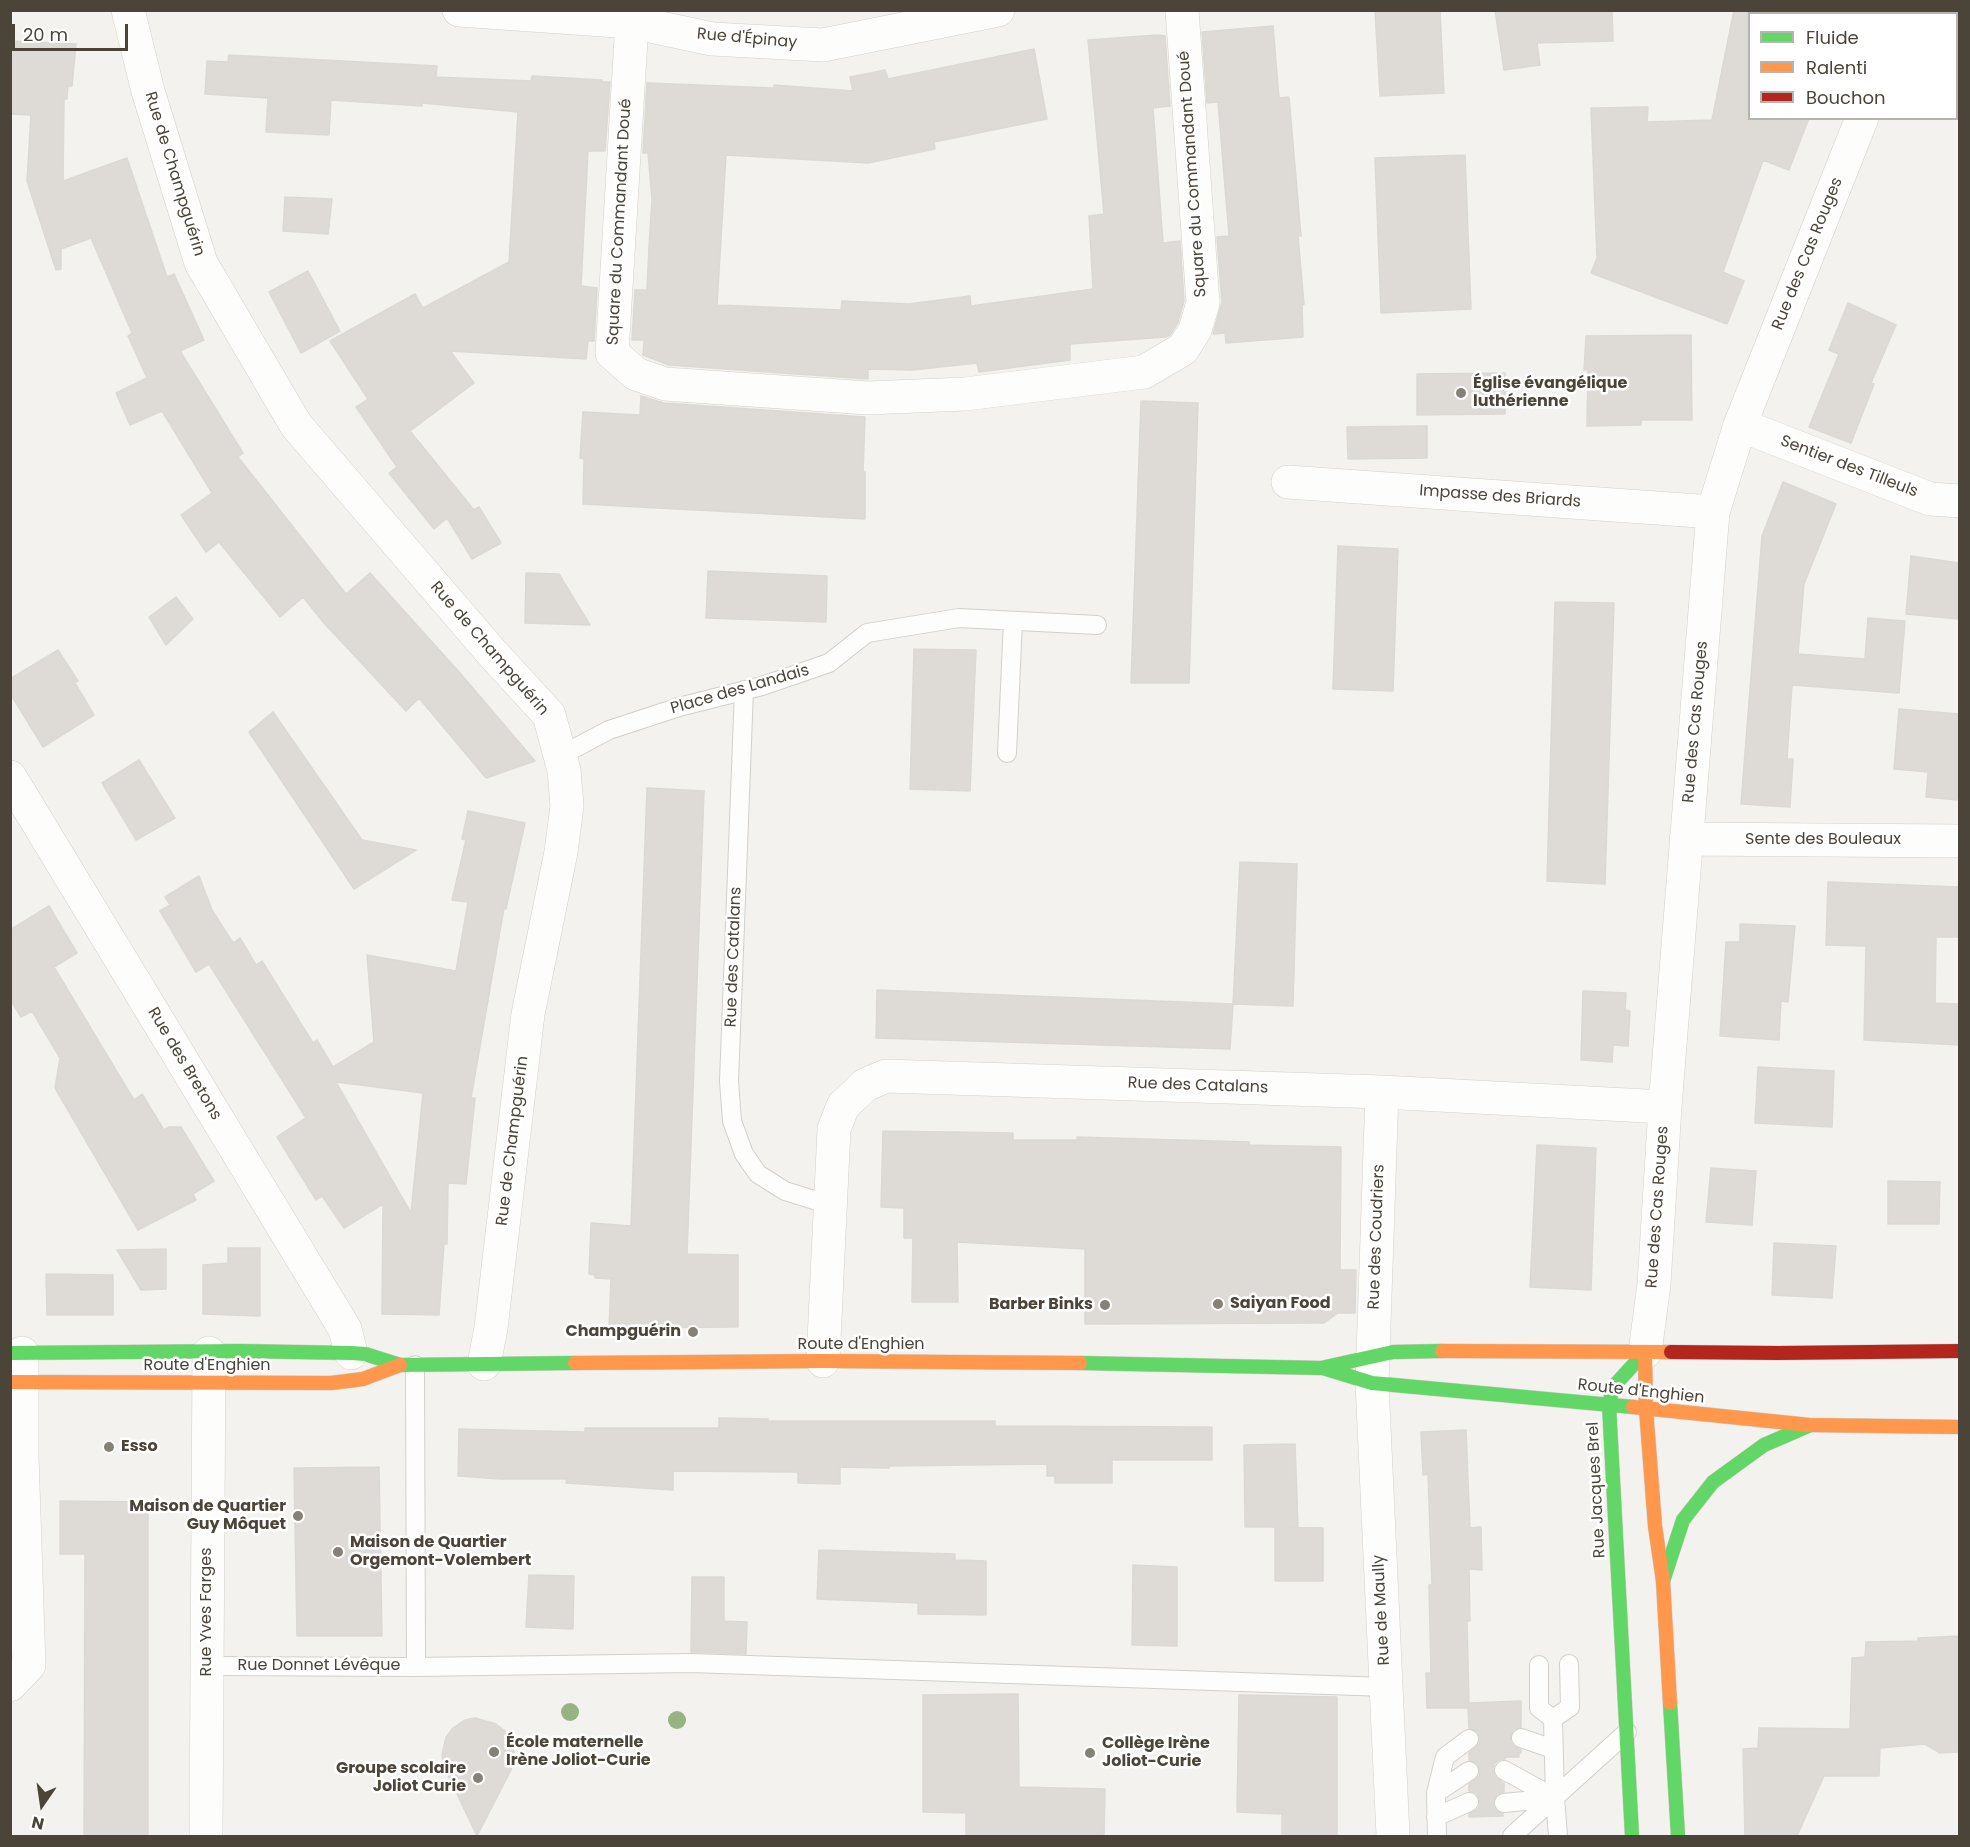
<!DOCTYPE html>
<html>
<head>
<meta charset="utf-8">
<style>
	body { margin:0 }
	#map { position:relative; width:1970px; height:1847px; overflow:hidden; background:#f4f2ee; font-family:Poppins,sans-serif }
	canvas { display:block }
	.frame { position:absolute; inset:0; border:12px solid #4b4439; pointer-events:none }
	.legend { position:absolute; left:1748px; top:12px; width:210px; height:108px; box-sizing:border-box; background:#fff; border:2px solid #b7b4b0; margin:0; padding:8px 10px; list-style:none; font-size:18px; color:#4b4439 }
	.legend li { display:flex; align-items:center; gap:12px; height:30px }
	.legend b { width:30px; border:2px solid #b7b4b0 }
	.north { position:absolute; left:12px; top:1775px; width:60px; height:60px; -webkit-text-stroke:4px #fff; paint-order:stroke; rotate:193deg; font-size:16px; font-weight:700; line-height:24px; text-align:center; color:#4b4439 }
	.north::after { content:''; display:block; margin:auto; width:21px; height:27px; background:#4b4439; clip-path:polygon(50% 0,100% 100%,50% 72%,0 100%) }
	.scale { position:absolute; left:12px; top:24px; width:116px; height:27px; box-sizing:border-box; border:3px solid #4b4439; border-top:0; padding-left:8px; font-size:18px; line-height:21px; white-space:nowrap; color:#4b4439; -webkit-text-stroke:4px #fff; paint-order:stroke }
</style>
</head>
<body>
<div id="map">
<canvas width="1970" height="1847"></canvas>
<div class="frame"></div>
<ul class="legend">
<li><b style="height:8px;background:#63d668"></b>Fluide</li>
<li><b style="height:8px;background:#ff974d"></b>Ralenti</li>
<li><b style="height:8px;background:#b3261e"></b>Bouchon</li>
</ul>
<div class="north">N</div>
<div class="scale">20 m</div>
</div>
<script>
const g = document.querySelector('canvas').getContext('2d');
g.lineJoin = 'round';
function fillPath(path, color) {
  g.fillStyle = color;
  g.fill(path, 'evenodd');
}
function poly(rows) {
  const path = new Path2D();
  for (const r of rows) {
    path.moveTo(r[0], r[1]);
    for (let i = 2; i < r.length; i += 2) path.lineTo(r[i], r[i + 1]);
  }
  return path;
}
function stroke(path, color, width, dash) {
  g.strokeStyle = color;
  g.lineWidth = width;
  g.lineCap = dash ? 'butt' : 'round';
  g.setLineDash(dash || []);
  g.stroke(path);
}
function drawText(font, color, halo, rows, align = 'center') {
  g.font = font + ' Poppins,sans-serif';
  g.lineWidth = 5;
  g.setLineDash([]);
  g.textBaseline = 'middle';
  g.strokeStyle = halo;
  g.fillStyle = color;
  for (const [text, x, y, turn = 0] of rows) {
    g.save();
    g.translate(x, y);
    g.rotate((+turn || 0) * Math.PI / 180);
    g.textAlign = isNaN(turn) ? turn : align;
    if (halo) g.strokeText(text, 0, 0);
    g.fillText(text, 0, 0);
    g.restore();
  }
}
const building = poly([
	[1375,10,1440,10,1444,93,1380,96,1375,10],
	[1495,10,1612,10,1613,41,1537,43,1540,65,1504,70,1495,10],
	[1734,10,1749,10,1749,118,1809,118,1789,170,1763,160,1723,272,1744,281,1727,324,1591,273,1597,258,1591,108,1648,107,1647,122,1712,120,1734,10],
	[1273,26,1279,98,1289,97,1301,236,1298,236,1304,304,1302,305,1303,337,1226,343,1225,333,1213,334,1222,302,1217,237,1229,236,1218,102,1207,103,1202,32,1273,26],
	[1157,35,1165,36,1170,106,1153,108,1163,243,1180,241,1184,301,1178,322,1170,335,1166,337,1070,344,1070,360,979,372,977,363,913,370,868,369,868,379,669,365,643,355,644,340,632,340,635,290,647,290,649,247,652,200,648,153,643,153,647,83,774,88,774,85,853,91,850,77,885,70,888,79,1034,49,1047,119,934,142,935,149,868,163,726,155,717,305,841,310,842,301,909,304,970,296,971,306,1093,289,1089,216,1104,214,1088,40,1157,35],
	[10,41,76,44,72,86,68,86,67,99,64,99,63,181,127,158,167,277,174,274,204,340,180,351,243,453,238,457,346,594,370,573,460,673,535,761,486,778,419,698,406,711,323,622,303,597,280,617,219,542,206,552,181,515,212,493,162,411,130,425,116,393,147,378,128,336,132,333,91,238,61,249,61,269,56,270,27,181,31,115,10,114,10,41],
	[229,55,437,66,436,77,531,81,532,76,602,80,602,82,610,82,605,151,588,151,581,286,597,288,594,341,588,341,586,359,450,351,474,383,410,431,474,510,479,507,501,543,472,559,447,518,434,529,389,473,397,467,356,407,368,399,330,341,415,294,423,308,509,262,518,112,422,103,422,106,331,100,329,135,266,132,268,98,205,94,207,61,228,62,229,55],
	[1465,155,1471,309,1381,313,1375,158,1465,155],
	[285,197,332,199,328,234,283,231,285,197],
	[308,271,340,331,301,353,269,292,308,271],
	[1848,303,1896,325,1871,383,1874,384,1851,443,1809,427,1839,354,1829,350,1848,303],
	[1691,335,1692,420,1641,420,1641,425,1587,426,1588,370,1584,370,1586,336,1691,335],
	[1505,373,1505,414,1417,415,1417,374,1505,373],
	[641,396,664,403,865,417,863,472,865,472,865,519,583,504,584,459,580,458,583,412,640,415,641,396],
	[1141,401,1198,403,1189,683,1131,683,1141,401],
	[1427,426,1427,458,1348,459,1347,427,1427,426],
	[1783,482,1836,504,1804,584,1798,654,1865,659,1868,618,1905,621,1899,693,1792,685,1787,759,1793,759,1790,807,1741,804,1762,536,1783,482],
	[1338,546,1398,549,1393,691,1333,689,1338,546],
	[1911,556,1959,563,1959,619,1906,614,1911,556],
	[708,571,827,576,826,622,706,618,708,571],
	[526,573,559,574,590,625,525,623,526,573],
	[176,597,193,619,166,645,149,617,176,597],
	[1555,602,1614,603,1605,884,1547,881,1555,602],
	[914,649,976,650,970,791,910,789,914,649],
	[58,650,78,681,75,683,94,715,43,747,10,693,10,679,58,650],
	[1899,709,1959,714,1959,777,1957,800,1926,797,1928,772,1894,769,1899,709],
	[273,712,362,840,416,850,354,889,249,732,273,712],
	[139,760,175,818,136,840,102,783,139,760],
	[647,788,704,791,687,1254,738,1255,738,1327,609,1328,611,1279,595,1278,595,1275,589,1274,591,1223,631,1226,647,788],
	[468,811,525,823,506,909,504,908,471,1098,475,1098,466,1184,448,1183,447,1244,444,1244,439,1315,382,1314,383,1204,344,1228,322,1196,316,1200,277,1137,306,1118,209,964,196,972,160,911,170,905,165,897,199,876,212,910,233,943,240,938,256,965,262,961,313,1043,317,1040,333,1067,374,1042,367,955,456,971,468,902,452,900,466,840,462,839,468,811],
	[336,1082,423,1093,411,1213,400,1194,336,1082],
	[1240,862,1297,864,1293,1006,1233,1004,1240,862],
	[1828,882,1959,887,1959,937,1936,937,1935,1003,1959,1004,1959,1045,1864,1040,1866,946,1826,945,1828,882],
	[49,906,77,953,54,967,134,1100,142,1094,164,1130,169,1127,181,1127,214,1181,193,1194,196,1200,138,1230,55,1088,60,1058,32,1011,21,1017,10,999,10,930,49,906],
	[1740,924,1795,926,1788,1002,1781,1001,1779,1040,1720,1036,1726,942,1740,942,1740,924],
	[877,990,1233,1004,1230,1049,876,1038,877,990],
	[1583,991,1626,993,1625,1010,1630,1011,1628,1046,1613,1045,1612,1062,1581,1060,1583,991],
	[1758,1067,1834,1071,1832,1127,1755,1123,1758,1067],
	[883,1131,1013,1133,1013,1140,1077,1140,1077,1137,1249,1142,1249,1145,1341,1147,1340,1270,1356,1270,1355,1313,1338,1313,1324,1323,1085,1324,1085,1249,957,1242,958,1302,912,1302,913,1238,904,1238,904,1208,881,1207,883,1131],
	[1537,1145,1596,1148,1591,1290,1530,1287,1537,1145],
	[1711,1168,1756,1171,1752,1225,1706,1222,1711,1168],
	[1888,1181,1940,1182,1939,1224,1888,1224,1888,1181],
	[1774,1243,1836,1246,1832,1298,1772,1295,1774,1243],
	[228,1248,260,1248,260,1316,203,1314,203,1265,228,1263,228,1248],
	[166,1249,166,1289,141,1290,117,1250,166,1249],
	[46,1274,113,1275,113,1315,47,1315,46,1274],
	[719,1418,768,1419,768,1421,995,1421,995,1426,1212,1427,1212,1460,1112,1460,1112,1483,1055,1483,1055,1476,1047,1476,1047,1464,889,1466,889,1468,840,1467,840,1484,798,1483,798,1472,673,1471,673,1490,566,1483,567,1479,500,1479,458,1476,459,1429,585,1432,585,1428,719,1428,719,1418],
	[1466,1430,1470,1528,1481,1527,1482,1570,1469,1569,1470,1621,1467,1621,1469,1703,1521,1701,1521,1727,1513,1730,1510,1740,1513,1746,1521,1750,1521,1753,1519,1753,1519,1757,1505,1757,1505,1759,1499,1760,1494,1764,1493,1770,1495,1776,1504,1783,1504,1792,1497,1794,1493,1804,1495,1810,1503,1814,1503,1816,1469,1817,1469,1814,1478,1809,1480,1804,1479,1798,1476,1793,1469,1791,1469,1784,1479,1776,1480,1771,1478,1764,1469,1760,1469,1753,1479,1744,1480,1738,1478,1732,1469,1728,1468,1708,1427,1708,1426,1673,1431,1673,1429,1585,1432,1585,1428,1474,1423,1475,1421,1432,1466,1430],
	[1295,1444,1298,1527,1289,1527,1323,1528,1323,1581,1275,1581,1275,1527,1245,1527,1244,1445,1295,1444],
	[379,1467,382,1636,297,1636,294,1468,379,1467],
	[60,1501,148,1502,148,1836,84,1836,85,1554,60,1554,60,1501],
	[819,1550,955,1554,955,1560,986,1561,986,1615,918,1614,918,1603,817,1599,819,1550],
	[1133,1565,1177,1567,1177,1646,1132,1645,1133,1565],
	[529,1575,574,1576,573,1629,526,1627,529,1575],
	[692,1577,724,1577,724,1621,747,1622,746,1654,691,1652,692,1577],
	[1959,1636,1959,1752,1940,1753,1925,1744,1880,1748,1879,1776,1824,1776,1797,1836,1745,1836,1743,1749,1758,1748,1759,1728,1850,1729,1852,1658,1865,1657,1866,1642,1918,1641,1918,1638,1959,1636],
	[1018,1694,1019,1787,1105,1789,1104,1836,966,1836,966,1813,923,1812,923,1695,1018,1694],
	[1239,1695,1337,1697,1337,1836,1282,1836,1282,1814,1237,1812,1239,1695],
	[475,1718,496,1724,505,1731,510,1738,514,1752,511,1770,477,1836,444,1767,442,1755,446,1737,453,1728,465,1720,475,1718]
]);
const lane = poly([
	[744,690,729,1081,732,1121,744,1154,758,1174,785,1191,830,1205],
	[1007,753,1013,621],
	[560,756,609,730,679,707,762,686,829,663,867,633,959,618,1097,625],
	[1539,1665,1539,1708,1553,1719,1570,1707,1569,1664],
	[207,1666,416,1667,415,1365],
	[416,1667,691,1663,1386,1687],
	[1553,1719,1555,1798,1558,1836],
	[1521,1738,1553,1749],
	[1504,1770,1555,1798],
	[1436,1793,1469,1771],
	[1504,1803,1555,1798],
	[1436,1817,1469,1802],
	[1437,1836,1436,1793,1445,1757,1469,1739],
	[1512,1836,1627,1732]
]);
const street = poly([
	[128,10,148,91,201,263,296,425,493,654,549,715,564,770,567,806,561,852,528,1014,491,1328,484,1364],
	[459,10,632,22,712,39,823,45,998,10],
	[1903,14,1904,10],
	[632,22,612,353,636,374,665,384,868,398,965,394,1144,372,1183,349,1195,330,1203,303,1182,10],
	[1740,425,1930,499,1960,501],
	[1288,482,1713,512],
	[10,777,345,1329,351,1353],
	[1686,839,1960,841],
	[1382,1092,1372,1383,1393,1836],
	[1645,1352,1654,1284,1665,1107,1713,512,1740,425,1862,118],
	[823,1361,834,1129,843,1106,865,1085,886,1076,1382,1092,1665,1107],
	[10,1685,29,1665,22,1455,22,1353],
	[206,1836,209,1353]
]);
const fast = poly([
	[10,1353,240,1351,351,1353,365,1354,400,1365,575,1363],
	[1080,1363,1321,1368,1393,1352,1442,1351],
	[1323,1368,1372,1383,1633,1407],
	[1663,1581,1683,1520,1713,1482,1764,1445,1808,1426],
	[1670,1703,1678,1836],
	[1632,1836,1609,1405,1613,1387,1645,1352]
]);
const slow = poly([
	[1442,1351,1671,1352],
	[1645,1352,1646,1409,1655,1526,1663,1581,1670,1703],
	[575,1363,823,1361,1080,1363],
	[10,1382,331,1383,363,1379,400,1365],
	[1633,1407,1809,1425,1960,1427]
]);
const jam = poly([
	[1671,1352,1778,1353,1960,1351]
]);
const trees = [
	[570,1712],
	[677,1720]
];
const markers = [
	[1461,393,6,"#868178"],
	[1218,1304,6,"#868178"],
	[1105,1305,6,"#868178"],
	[693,1332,6,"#868178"],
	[109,1447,6,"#868178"],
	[298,1516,6,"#868178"],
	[338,1552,6,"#868178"],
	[494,1752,6,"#868178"],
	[1090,1753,6,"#868178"],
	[478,1778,6,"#868178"]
];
const streetNames = [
	["Rue d'Épinay",747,39,5],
	["Rue de Champguérin",174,174,73],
	["Square du Commandant Doué",1193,174,-94],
	["Square du Commandant Doué",620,222,-87],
	["Rue des Cas Rouges",1808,254,-68],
	["Sentier des Tilleuls",1849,467,21],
	["Impasse des Briards",1500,497,4],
	["Rue de Champguérin",489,649,49],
	["Place des Landais",740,690,-16],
	["Rue des Cas Rouges",1696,722,-85],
	["Sente des Bouleaux",1823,840],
	["Rue des Catalans",734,957,-88],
	["Rue des Bretons",184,1064,59],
	["Rue des Catalans",1198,1086,2],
	["Rue de Champguérin",513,1141,-83],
	["Rue des Cas Rouges",1658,1207,-86],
	["Rue des Coudriers",1377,1237,-88],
	["Route d'Enghien",861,1345],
	["Route d'Enghien",207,1366],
	["Route d'Enghien",1641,1392,6],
	["Rue Jacques Brel",1597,1490,-93],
	["Rue de Maully",1382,1610,-93],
	["Rue Yves Farges",207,1612,-90],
	["Rue Donnet Lévêque",319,1666]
];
const poiNames = [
	["Église évangélique",1473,384],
	["luthérienne",1473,402],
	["Saiyan Food",1230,1304],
	["Barber Binks",1093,1305,"right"],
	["Champguérin",681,1332,"right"],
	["Esso",121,1447],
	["Maison de Quartier",286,1507,"right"],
	["Guy Môquet",286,1525,"right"],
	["Maison de Quartier",350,1543],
	["Orgemont-Volembert",350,1561],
	["École maternelle",506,1743],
	["Irène Joliot-Curie",506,1761],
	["Collège Irène",1102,1744],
	["Joliot-Curie",1102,1762],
	["Groupe scolaire",466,1769,"right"],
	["Joliot Curie",466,1787,"right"]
];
fillPath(building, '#dedbd6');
stroke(building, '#dcd9d4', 1.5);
stroke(lane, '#d2d0cb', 20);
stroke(street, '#d2d0cb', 34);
stroke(fast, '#d3cfc5', 15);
stroke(slow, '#d3cfc5', 15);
stroke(jam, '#d3cfc5', 15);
stroke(lane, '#fdfdfc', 18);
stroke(street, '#fdfdfc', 33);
stroke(fast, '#63d668', 14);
stroke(slow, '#ff974d', 14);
stroke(jam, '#b3261e', 14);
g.fillStyle = '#96b382';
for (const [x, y] of trees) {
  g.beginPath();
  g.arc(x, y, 9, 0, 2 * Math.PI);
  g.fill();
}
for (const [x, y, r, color] of markers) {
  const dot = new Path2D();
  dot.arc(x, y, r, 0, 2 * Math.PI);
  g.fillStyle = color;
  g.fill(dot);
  stroke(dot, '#fff', 2);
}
drawText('16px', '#4b4439', '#fff', streetNames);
drawText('bold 16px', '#4b4439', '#fff', poiNames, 'left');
</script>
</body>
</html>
